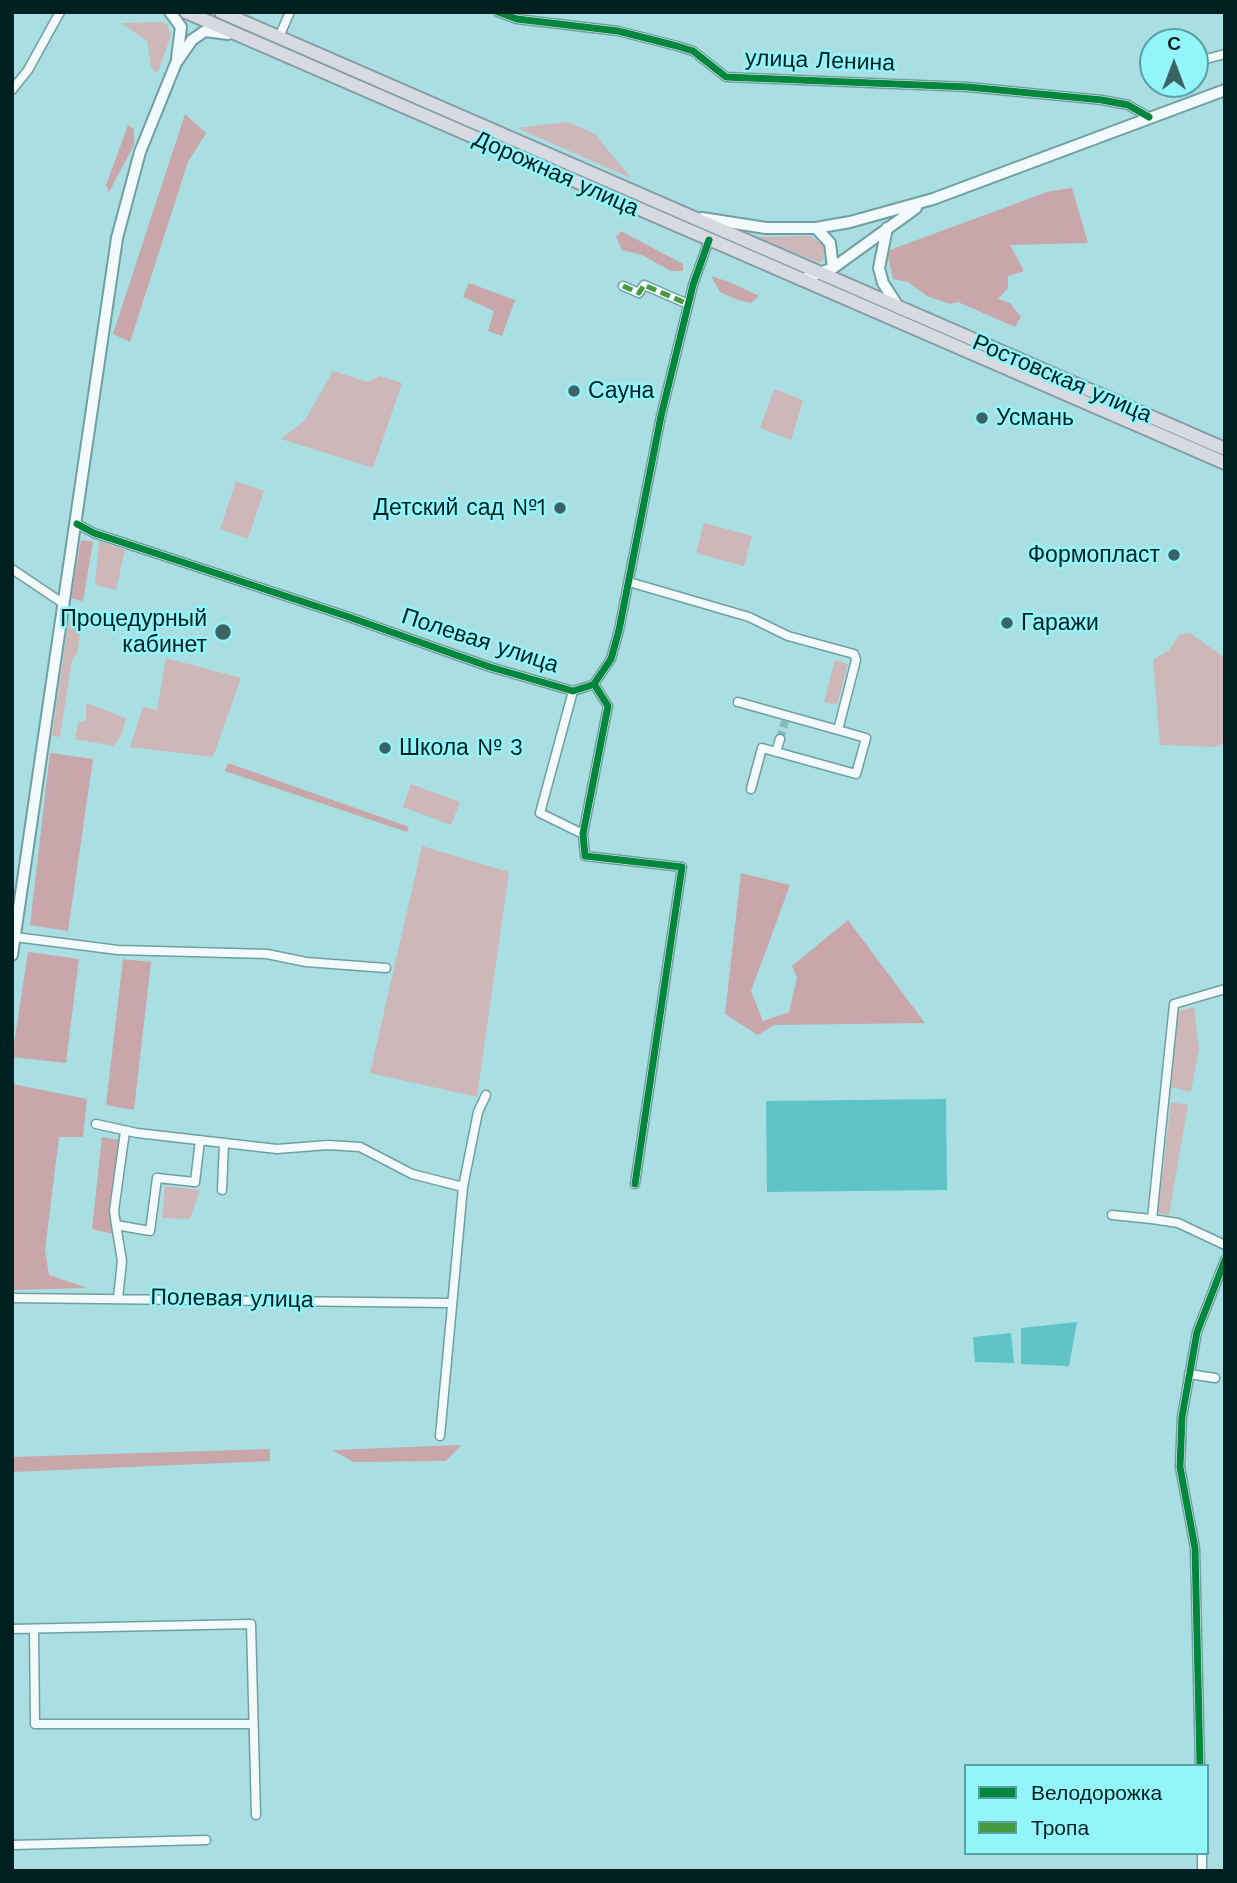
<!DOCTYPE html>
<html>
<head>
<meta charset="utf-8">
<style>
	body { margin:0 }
	#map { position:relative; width:1237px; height:1883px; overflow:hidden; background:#a9dfe2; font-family:"Work Sans",sans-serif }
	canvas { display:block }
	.frame { position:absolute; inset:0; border:14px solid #002021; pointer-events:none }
	.legend { position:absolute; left:964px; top:1764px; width:245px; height:91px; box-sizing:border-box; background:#92f5f9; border:2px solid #58a0a3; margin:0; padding:9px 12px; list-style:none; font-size:21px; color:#002021 }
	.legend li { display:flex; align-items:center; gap:14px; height:35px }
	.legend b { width:35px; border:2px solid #58a0a3 }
	.north { position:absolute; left:1139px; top:28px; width:70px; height:70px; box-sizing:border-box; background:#92f5f9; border:2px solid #58a0a3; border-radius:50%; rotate:0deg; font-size:19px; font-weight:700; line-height:28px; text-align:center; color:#002021 }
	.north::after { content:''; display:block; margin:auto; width:24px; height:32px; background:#3b6365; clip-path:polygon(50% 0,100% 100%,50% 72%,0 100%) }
</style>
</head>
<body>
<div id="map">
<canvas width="1237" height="1883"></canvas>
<div class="frame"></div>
<ul class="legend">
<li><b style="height:9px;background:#00873e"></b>Велодорожка</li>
<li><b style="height:9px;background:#469a3f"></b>Тропа</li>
</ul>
<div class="north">С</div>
</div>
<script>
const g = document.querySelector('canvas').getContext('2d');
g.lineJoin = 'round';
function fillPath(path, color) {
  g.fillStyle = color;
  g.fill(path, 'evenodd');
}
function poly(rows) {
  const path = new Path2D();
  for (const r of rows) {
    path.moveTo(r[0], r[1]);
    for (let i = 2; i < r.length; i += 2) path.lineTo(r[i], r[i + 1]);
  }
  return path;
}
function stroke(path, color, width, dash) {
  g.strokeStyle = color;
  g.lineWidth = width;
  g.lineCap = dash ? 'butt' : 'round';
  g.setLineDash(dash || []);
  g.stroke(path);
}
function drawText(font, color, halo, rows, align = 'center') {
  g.font = font + ' "Work Sans",sans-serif';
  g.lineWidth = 5;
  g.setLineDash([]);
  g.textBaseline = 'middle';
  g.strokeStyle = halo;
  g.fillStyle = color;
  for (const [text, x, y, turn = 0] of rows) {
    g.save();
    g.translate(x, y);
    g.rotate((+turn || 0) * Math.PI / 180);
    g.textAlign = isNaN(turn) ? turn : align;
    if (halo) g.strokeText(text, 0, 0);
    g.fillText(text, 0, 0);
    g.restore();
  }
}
const green = poly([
	[160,22,167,24,171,36,157,74,151,67,147,41,121,23],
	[568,122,595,134,631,178,517,128],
	[811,236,824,246,824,259,820,263,755,237],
	[333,371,368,382,379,376,402,383,373,468,281,439,305,420],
	[774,389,803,400,791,440,760,428],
	[236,481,264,491,248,539,220,529],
	[704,523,752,536,744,566,696,553],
	[99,541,125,550,116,590,95,585],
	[69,618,82,622,77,654,72,660,60,737,52,736],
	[1190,633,1225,658,1225,742,1216,747,1160,745,1153,660,1169,650,1180,634],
	[166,658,241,678,213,757,130,747,143,707,157,710],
	[835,660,848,664,837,705,824,702],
	[86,703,126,718,121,736,113,746,75,739,78,723,86,720],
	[411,784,460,802,451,825,403,807],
	[422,846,509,872,477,1097,370,1073],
	[1194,1007,1199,1048,1191,1092,1171,1087,1178,1011],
	[1171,1102,1188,1105,1169,1215,1158,1213],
	[165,1186,200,1190,190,1219,162,1218]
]);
const forest = poly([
	[185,114,206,133,188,162,130,342,113,334],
	[128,125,134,129,134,145,109,192,106,185],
	[1072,188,1088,243,1010,245,1024,271,1008,276,1008,288,998,299,1010,303,1021,317,1015,327,958,302,950,304,927,296,908,282,893,279,887,251,1050,191],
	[621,231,683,264,683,271,671,271,642,255,622,250,616,237],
	[711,276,729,282,759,296,751,303,738,300,720,292],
	[469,283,515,300,502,336,488,331,494,311,463,297],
	[81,540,93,542,83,601,71,598],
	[50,753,93,759,68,931,30,925],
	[228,763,409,827,407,832,225,771],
	[741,873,790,885,751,991,763,1021,789,1012,797,978,792,966,848,920,925,1023,774,1025,758,1035,725,1014],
	[28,952,79,959,66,1063,12,1057],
	[123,959,151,962,134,1110,106,1105],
	[12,1084,87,1099,83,1137,59,1137,45,1250,49,1275,87,1288,12,1290],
	[102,1137,119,1140,110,1214,113,1234,92,1229],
	[461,1445,446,1461,354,1462,332,1450],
	[270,1449,270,1461,12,1472,12,1457]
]);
const water = poly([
	[946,1099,947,1190,767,1192,766,1101],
	[1077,1322,1069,1366,1021,1364,1021,1328],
	[1011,1333,1014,1363,975,1362,973,1337]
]);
const minorTunnel = poly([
	[780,739,785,721]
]);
const minor = poly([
	[498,12,517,19,618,31,677,46,693,51,726,77,968,87,1102,100,1128,105,1149,117],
	[279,37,290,12],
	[1195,62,1225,54],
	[12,90,28,70,60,12],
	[623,286,639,293,644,285,688,304],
	[77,524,94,533,346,616,490,667,573,691,589,686,594,684,611,659,619,630,661,416,693,285,709,240],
	[12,569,64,604],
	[629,582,749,617,788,636,854,654,856,660,838,730,866,738,856,774,762,748,751,789],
	[594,684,608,706,583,834,585,856,682,867,635,1184],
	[573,691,540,813,583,834],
	[738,702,838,730],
	[776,752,780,739],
	[15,937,118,950,267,954,306,962,386,968],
	[1225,989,1174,1004,1152,1219,1178,1223,1225,1245],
	[96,1124,137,1133,277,1149,328,1145,360,1147,412,1174,463,1187],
	[125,1131,114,1211,116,1225,150,1231,157,1178,195,1182,200,1140],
	[222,1190,224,1143],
	[1112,1215,1152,1219],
	[116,1225,122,1261,118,1298],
	[12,1298,451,1303],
	[1189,1374,1215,1378],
	[440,1436,463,1187,478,1112,486,1095],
	[12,1629,251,1624,256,1815],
	[34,1629,35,1724,252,1724],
	[1200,1766,1195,1548,1180,1467,1182,1417,1197,1332,1225,1260],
	[12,1845,206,1840],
	[1202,1853,1202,1871]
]);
const secondary = poly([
	[170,12,181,27,177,58],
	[702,218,766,228,816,228,850,222,933,199,1225,90],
	[816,228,830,243,833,268],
	[887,228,879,268,883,283,899,308],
	[801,280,833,268,916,208],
	[12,955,117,238,140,152,176,63,192,40,205,31,228,34]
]);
const trunk = poly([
	[186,12,1225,463],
	[221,12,1225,449]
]);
const quiet = poly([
	[623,286,639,293,644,285,688,304]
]);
const cycleway = poly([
	[498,12,517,19,618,31,677,46,693,51,726,77,968,87,1102,100,1128,105,1149,117],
	[77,524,94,533,346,616,490,667,573,691,589,686,594,684,611,659,619,630,661,416,693,285,709,240],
	[594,684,608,706,583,834,585,856,682,867,635,1184],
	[1200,1766,1195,1548,1180,1467,1182,1417,1197,1332,1225,1260]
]);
const markers = [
	[574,391,7,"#3b6365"],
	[982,418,7,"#3b6365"],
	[560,508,7,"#3b6365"],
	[1174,555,7,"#3b6365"],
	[1007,623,7,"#3b6365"],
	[223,632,9,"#3b6365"],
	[385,748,7,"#3b6365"]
];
const streetNames = [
	["улица Ленина",820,61,2],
	["Дорожная улица",556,174,24],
	["Ростовская улица",1062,379,23],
	["Полевая улица",480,641,18],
	["Полевая улица",232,1299,1]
];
const poiNames = [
	["Сауна",588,391],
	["Усмань",996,418],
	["Детский сад №1",546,508,"right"],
	["Формопласт",1160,555,"right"],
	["Процедурный",207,619,"right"],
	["кабинет",207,645,"right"],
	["Гаражи",1021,623],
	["Школа № 3",399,748]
];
fillPath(green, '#cdb7b9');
fillPath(forest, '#c8a6aa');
fillPath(water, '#5fc4c7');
stroke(minorTunnel, '#87b9bb', 8, [8, 4]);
stroke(minor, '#719fa1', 11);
stroke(secondary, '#719fa1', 14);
stroke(trunk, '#879ba5', 16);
stroke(minor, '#f2fafb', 8);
stroke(secondary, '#f2fafb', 10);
stroke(trunk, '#d7dae0', 12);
stroke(quiet, '#469a3f', 5, [10, 5]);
stroke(cycleway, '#00873e', 7);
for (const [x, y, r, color] of markers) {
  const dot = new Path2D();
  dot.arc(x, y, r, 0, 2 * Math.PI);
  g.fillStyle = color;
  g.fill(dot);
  stroke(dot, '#92f5f9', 2.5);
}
drawText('23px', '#002021', '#92f5f9', streetNames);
drawText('23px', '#002021', '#92f5f9', poiNames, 'left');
</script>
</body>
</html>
